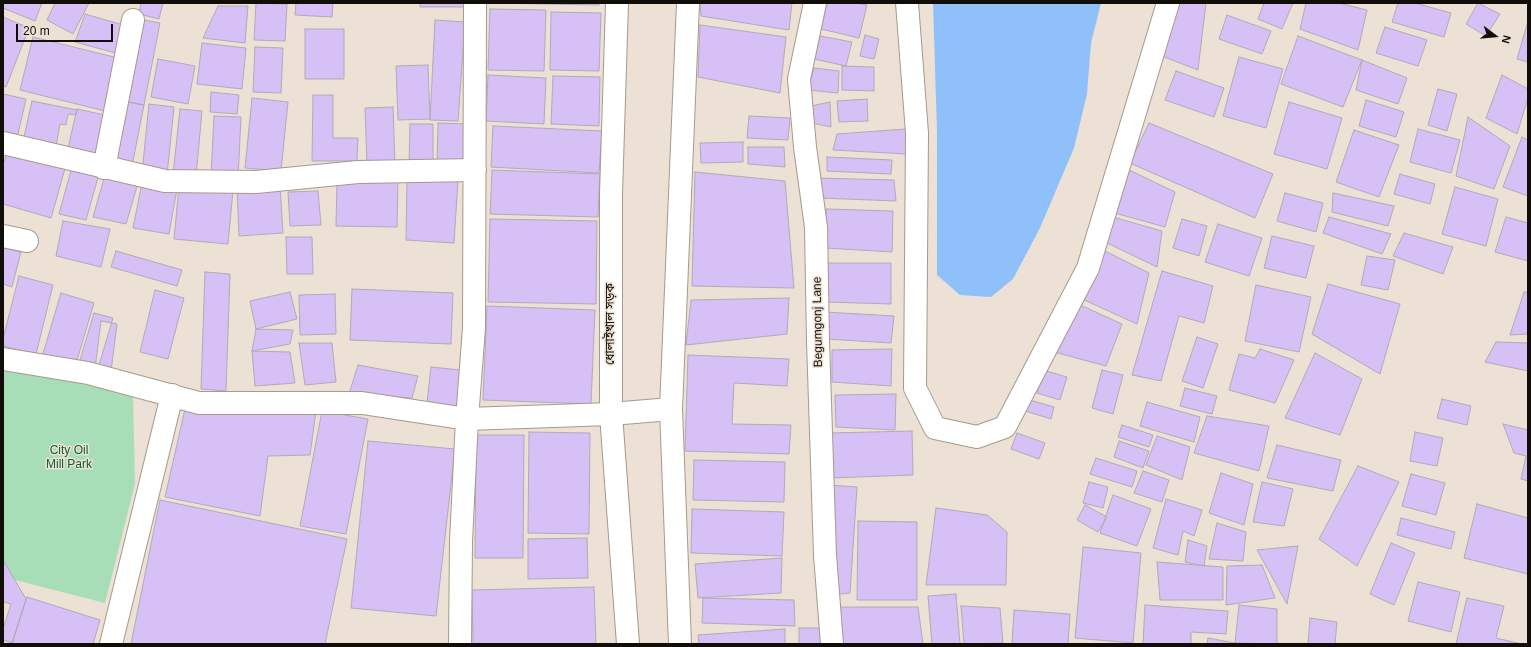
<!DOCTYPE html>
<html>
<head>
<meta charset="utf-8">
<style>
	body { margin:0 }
	#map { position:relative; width:1531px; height:647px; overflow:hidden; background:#ece1d4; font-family:Arial,sans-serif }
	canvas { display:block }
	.frame { position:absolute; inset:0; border:4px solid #110d09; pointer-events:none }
	.north { position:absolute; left:1475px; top:16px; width:40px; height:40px; -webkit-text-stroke:3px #ece1d4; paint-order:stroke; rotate:106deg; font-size:11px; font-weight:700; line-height:16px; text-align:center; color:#110d09 }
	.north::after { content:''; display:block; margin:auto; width:14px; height:18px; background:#110d09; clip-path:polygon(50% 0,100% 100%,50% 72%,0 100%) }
	.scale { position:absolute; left:16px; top:24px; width:97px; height:18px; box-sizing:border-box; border:2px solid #110d09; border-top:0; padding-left:5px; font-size:12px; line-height:14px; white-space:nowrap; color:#110d09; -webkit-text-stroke:3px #ece1d4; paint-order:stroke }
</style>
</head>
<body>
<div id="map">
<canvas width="1531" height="647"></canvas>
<div class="frame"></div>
<div class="north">N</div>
<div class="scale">20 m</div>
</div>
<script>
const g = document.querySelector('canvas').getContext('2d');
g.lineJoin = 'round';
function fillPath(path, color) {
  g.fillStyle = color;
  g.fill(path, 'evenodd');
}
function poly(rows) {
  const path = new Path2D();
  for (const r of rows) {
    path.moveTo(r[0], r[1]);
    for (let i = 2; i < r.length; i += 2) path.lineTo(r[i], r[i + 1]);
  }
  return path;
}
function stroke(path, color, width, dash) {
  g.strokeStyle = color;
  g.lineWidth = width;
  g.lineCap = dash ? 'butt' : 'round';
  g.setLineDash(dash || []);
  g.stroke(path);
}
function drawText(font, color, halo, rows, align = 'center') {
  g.font = font + ' Arial,"Noto Sans Bengali",sans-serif';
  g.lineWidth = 3;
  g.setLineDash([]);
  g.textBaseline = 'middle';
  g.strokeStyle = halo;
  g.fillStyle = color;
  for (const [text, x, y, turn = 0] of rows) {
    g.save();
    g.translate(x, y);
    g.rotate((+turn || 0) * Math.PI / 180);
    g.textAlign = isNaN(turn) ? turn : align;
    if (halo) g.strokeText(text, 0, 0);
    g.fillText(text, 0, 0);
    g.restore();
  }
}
const green = poly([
	[3,370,50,375,133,397,135,484,105,603,3,577]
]);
const water = poly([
	[933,3,1101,3,1091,43,1087,94,1074,148,1040,228,1013,279,991,297,960,295,937,275,937,132]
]);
const building = poly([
	[3,3,42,3,35,21,3,8,3,3],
	[55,3,89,3,73,34,47,20,55,3],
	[141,3,163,3,159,19,139,14,141,3],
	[256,3,287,4,285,41,254,40,256,3],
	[296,3,333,3,332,17,295,15,296,3],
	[420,3,468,3,468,7,420,7,420,3],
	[490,3,599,3,599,5,490,3],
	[700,3,792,3,789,30,701,16,700,3],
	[827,3,857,3,867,5,859,38,821,29,827,3],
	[1178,3,1206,3,1198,70,1159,55,1178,3],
	[1264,3,1293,3,1282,29,1258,19,1264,3],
	[1306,3,1339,3,1367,10,1358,50,1300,29,1306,3],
	[1398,3,1415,3,1451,13,1444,37,1392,22,1398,3],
	[1478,3,1500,14,1486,36,1466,24,1478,3],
	[218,6,248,6,245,43,203,38,218,6],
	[490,9,546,10,544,71,488,70,490,9],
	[551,12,601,13,599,71,550,70,551,12],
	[85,14,127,26,119,54,75,42,85,14],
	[1227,15,1271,31,1262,54,1219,39,1227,15],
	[3,17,29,28,6,87,3,86,3,17],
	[139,19,160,23,144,105,123,101,139,19],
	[435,20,465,22,458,121,430,120,435,20],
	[1528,21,1528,62,1517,59,1528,21],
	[700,25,786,37,780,93,698,77,700,25],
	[1385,27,1427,40,1418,66,1376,53,1385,27],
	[305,29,344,29,344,79,305,79,305,29],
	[865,35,879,39,874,59,860,56,865,35],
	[820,36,852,42,846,66,814,59,820,36],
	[1298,36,1362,60,1343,107,1281,84,1298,36],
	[33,37,122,59,109,112,20,90,33,37],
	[202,43,246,48,242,89,197,84,202,43],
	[255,47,283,48,281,93,253,92,255,47],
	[1239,57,1283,69,1266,128,1223,116,1239,57],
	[158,59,195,66,188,104,151,97,158,59],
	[1362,60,1407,78,1398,104,1356,90,1362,60],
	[428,65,430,119,398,120,396,66,428,65],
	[842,66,874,67,874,91,842,90,842,66],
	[814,68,839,71,838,93,808,90,814,68],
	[1176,71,1224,88,1214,117,1165,100,1176,71],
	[488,75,546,78,544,124,486,121,488,75],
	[1502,75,1528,89,1528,98,1517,134,1486,118,1502,75],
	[553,76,600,77,599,126,551,124,553,76],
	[1438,89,1457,94,1447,131,1428,125,1438,89],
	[211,92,239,95,237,114,210,112,211,92],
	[3,94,26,99,17,138,3,134,3,94],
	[313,95,333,95,333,138,358,138,357,161,312,161,313,95],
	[252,98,288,102,281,171,245,168,252,98],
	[867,99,868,121,839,122,837,101,867,99],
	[1366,100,1404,112,1396,137,1359,126,1366,100],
	[32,101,77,110,76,115,68,114,66,125,60,124,56,146,24,137,32,101],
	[123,101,144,105,132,166,111,162,123,101],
	[830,102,831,127,812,123,811,106,830,102],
	[1289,102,1342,118,1327,169,1274,154,1289,102],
	[149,104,174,107,167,175,142,173,149,104],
	[393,107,395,164,367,165,365,108,393,107],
	[77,109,110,116,100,158,68,148,77,109],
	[180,109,202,111,196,177,173,175,180,109],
	[214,116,241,117,238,178,211,176,214,116],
	[749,116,790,118,788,140,747,138,749,116],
	[1468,117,1510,146,1494,189,1456,176,1468,117],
	[438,123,468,124,467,164,437,163,438,123],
	[1149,123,1273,174,1255,218,1130,163,1149,123],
	[410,124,433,124,433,167,409,167,410,124],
	[493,126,602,131,599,173,491,167,493,126],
	[906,129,907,154,833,150,837,134,906,129],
	[1418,129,1460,140,1451,173,1410,162,1418,129],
	[1354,130,1399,145,1379,197,1336,182,1354,130],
	[1522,137,1528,140,1528,196,1503,187,1522,137],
	[743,142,743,162,701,163,700,143,743,142],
	[748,147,784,147,785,167,748,164,748,147],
	[8,149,66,165,51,218,3,204,3,165,8,149],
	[827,157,892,160,891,174,827,171,827,157],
	[72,167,99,174,86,220,59,214,72,167],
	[1125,168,1175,192,1165,227,1111,212,1125,168],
	[492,170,600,174,598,217,490,214,492,170],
	[695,172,785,181,794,288,692,286,695,172],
	[1400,174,1435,184,1430,204,1394,194,1400,174],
	[105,175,138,183,126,224,93,217,105,175],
	[816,178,894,180,896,201,820,198,816,178],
	[337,179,398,179,397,227,336,226,337,179],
	[458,180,454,243,406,240,407,182,458,180],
	[142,183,177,189,169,234,133,228,142,183],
	[179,186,233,191,228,244,174,239,179,186],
	[280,186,283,233,239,236,237,189,280,186],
	[1455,187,1498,199,1486,246,1442,234,1455,187],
	[318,191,321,225,290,226,288,192,318,191],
	[1285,193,1323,203,1316,232,1277,221,1285,193],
	[1333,193,1394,206,1388,226,1332,212,1333,193],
	[826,209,893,211,892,252,826,248,826,209],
	[1113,217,1162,231,1157,267,1105,242,1113,217],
	[1329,217,1391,234,1382,254,1323,233,1329,217],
	[1506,217,1528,223,1528,261,1495,252,1506,217],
	[490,219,597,221,596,304,488,302,490,219],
	[1182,219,1207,226,1199,256,1173,248,1182,219],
	[63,221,110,229,101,267,56,256,63,221],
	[1218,224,1262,238,1249,276,1205,262,1218,224],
	[1404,233,1453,247,1443,274,1393,256,1404,233],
	[1272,236,1314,246,1306,278,1264,268,1272,236],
	[286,237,312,237,313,274,287,274,286,237],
	[3,248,21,252,12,287,3,284,3,248],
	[1103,250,1149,273,1137,324,1080,298,1103,250],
	[116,251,182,270,177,286,111,267,116,251],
	[1367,256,1395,260,1388,290,1361,285,1367,256],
	[826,263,891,263,891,304,825,302,826,263],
	[1162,271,1213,286,1204,323,1179,316,1161,381,1132,375,1162,271],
	[205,272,230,274,226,391,201,389,205,272],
	[19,276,53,285,36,354,3,346,3,339,19,276],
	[1328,284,1400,304,1380,374,1312,334,1328,284],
	[1256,285,1311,297,1299,352,1245,341,1256,285],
	[352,289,453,293,451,344,350,340,352,289],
	[155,290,184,298,168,359,140,352,155,290],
	[290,292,297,319,256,329,250,301,290,292],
	[1524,292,1528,292,1528,334,1510,335,1524,292],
	[61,293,94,303,75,367,42,357,61,293],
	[335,294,336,334,300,335,299,295,335,294],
	[789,298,787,334,686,345,691,300,789,298],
	[1078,304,1122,324,1106,366,1054,352,1078,304],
	[487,306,595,310,591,404,483,400,487,306],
	[825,312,894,316,891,343,826,339,825,312],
	[94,313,113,318,97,372,78,367,94,313],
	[101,321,117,324,111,371,95,369,101,321],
	[256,329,293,330,290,344,252,351,256,329],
	[1197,337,1218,344,1203,388,1182,381,1197,337],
	[1496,342,1528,343,1528,371,1485,362,1496,342],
	[299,343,332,343,336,382,305,385,299,343],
	[892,349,891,386,832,382,832,350,892,349],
	[1260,349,1294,360,1275,403,1229,390,1239,354,1255,358,1260,349],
	[252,351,290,352,295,383,255,386,252,351],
	[1315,353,1362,379,1340,435,1285,418,1315,353],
	[688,355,789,359,787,386,734,383,732,424,791,425,789,454,685,451,688,355],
	[358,365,418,376,412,398,349,394,358,365],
	[431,367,460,370,458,406,427,403,431,367],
	[1043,370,1067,377,1060,400,1037,393,1043,370],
	[1102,370,1123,375,1113,414,1092,408,1102,370],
	[1185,388,1217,396,1212,414,1180,406,1185,388],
	[896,394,895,430,836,427,835,395,896,394],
	[1026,399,1054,407,1051,419,1022,410,1026,399],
	[1442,399,1471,406,1467,425,1437,418,1442,399],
	[1147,402,1200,417,1194,442,1140,426,1147,402],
	[185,409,316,411,310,455,268,456,260,516,165,497,185,409],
	[322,411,368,419,346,534,300,526,322,411],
	[1207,416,1269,426,1259,471,1194,453,1207,416],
	[1503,424,1528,430,1528,481,1521,479,1526,456,1514,453,1503,424],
	[1122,425,1153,435,1149,447,1118,437,1122,425],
	[912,431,913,475,830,478,829,433,912,431],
	[529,432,590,433,589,534,528,533,529,432],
	[1415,432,1443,438,1437,466,1410,461,1415,432],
	[1017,433,1045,443,1039,459,1011,449,1017,433],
	[476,435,524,435,523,558,475,558,476,435],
	[1157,436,1190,447,1182,480,1146,465,1157,436],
	[368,441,455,449,436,616,351,608,368,441],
	[1119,441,1149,451,1143,468,1114,457,1119,441],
	[1277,445,1341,460,1333,491,1267,478,1277,445],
	[1096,458,1137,471,1132,487,1090,474,1096,458],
	[694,460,785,462,784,502,693,500,694,460],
	[1358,466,1399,482,1357,566,1319,539,1358,466],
	[1143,471,1169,480,1162,502,1134,493,1143,471],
	[1221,473,1253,484,1244,525,1209,513,1221,473],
	[1411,474,1445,483,1436,515,1402,506,1411,474],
	[1089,482,1108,487,1103,508,1083,503,1089,482],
	[1262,482,1293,489,1284,526,1253,522,1262,482],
	[830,485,857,487,850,593,832,595,830,485],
	[1113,495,1151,509,1137,546,1100,533,1113,495],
	[1166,499,1202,510,1194,536,1183,531,1178,555,1153,548,1166,499],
	[160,500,347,539,325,644,131,644,160,500],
	[1477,504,1528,518,1528,574,1464,558,1477,504],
	[1085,505,1107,517,1098,532,1077,520,1085,505],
	[936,508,987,515,1007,532,1006,585,926,585,936,508],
	[692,509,784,512,782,556,691,553,692,509],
	[1401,518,1455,532,1451,549,1397,535,1401,518],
	[858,521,917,522,917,600,857,600,858,521],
	[1217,523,1246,532,1243,561,1209,559,1217,523],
	[587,538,588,578,528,579,528,539,587,538],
	[1188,540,1207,546,1204,566,1185,562,1188,540],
	[1391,543,1415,553,1394,605,1370,594,1391,543],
	[1298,546,1287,604,1257,550,1298,546],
	[1083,547,1141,553,1133,643,1075,638,1083,547],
	[782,558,781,593,698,598,695,564,782,558],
	[3,560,26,599,12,643,3,640,3,560],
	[1157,562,1223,567,1223,600,1160,600,1157,562],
	[1262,565,1275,598,1226,605,1227,566,1262,565],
	[1418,582,1460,592,1451,632,1408,621,1418,582],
	[594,587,596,644,473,644,472,590,594,587],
	[956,594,960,644,932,644,928,596,956,594],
	[27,597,100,620,93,644,12,644,27,597],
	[703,598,794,600,795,626,702,623,703,598],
	[1467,598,1504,606,1496,638,1522,644,1456,644,1467,598],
	[3,602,11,604,3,629,3,602],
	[1145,605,1228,611,1226,634,1191,632,1191,644,1143,644,1145,605],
	[1239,605,1277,609,1277,644,1235,643,1239,605],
	[961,606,1000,608,1003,643,964,644,961,606],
	[838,607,918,607,923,644,842,644,838,607],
	[1014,610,1070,614,1068,644,1012,644,1014,610],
	[1310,618,1337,622,1335,644,1308,644,1310,618],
	[799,628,822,628,822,644,799,644,799,628],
	[785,629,785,644,699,644,698,635,785,629],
	[1208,638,1235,643,1240,644,1207,644,1208,638]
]);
const street = poly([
	[815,3,799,79,805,147,816,227,818,341,825,555,832,644],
	[907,3,917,133,915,388,935,428,977,437,1005,427,1088,268,1168,3],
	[3,143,165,181,256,182,358,172,475,170],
	[104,168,133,20],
	[3,236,27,241],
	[3,359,88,373,199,403,362,403,467,419,611,414,671,409],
	[111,644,172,395],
	[460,644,461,541,467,419,474,328,475,3]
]);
const primary = poly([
	[617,3,611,194,611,414,628,644],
	[680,644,671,409,688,3]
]);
const streetNames = [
	["Begumgonj Lane",818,322,-91],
	["ধোলাইখাল সড়ক",611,324,-90]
];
const parkNames = [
	["City Oil",69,451],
	["Mill Park",69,465]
];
fillPath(green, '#a7deb8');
fillPath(water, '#8fc0fa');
fillPath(building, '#d6c0f6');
stroke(building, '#afaab8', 1);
stroke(street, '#a49a8d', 24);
stroke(primary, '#a49a8d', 24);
stroke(street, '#fff', 22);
stroke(primary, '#fff', 22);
drawText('12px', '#110d09', '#ece1d4', streetNames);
drawText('12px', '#0e6036', '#ece1d4', parkNames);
</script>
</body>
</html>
